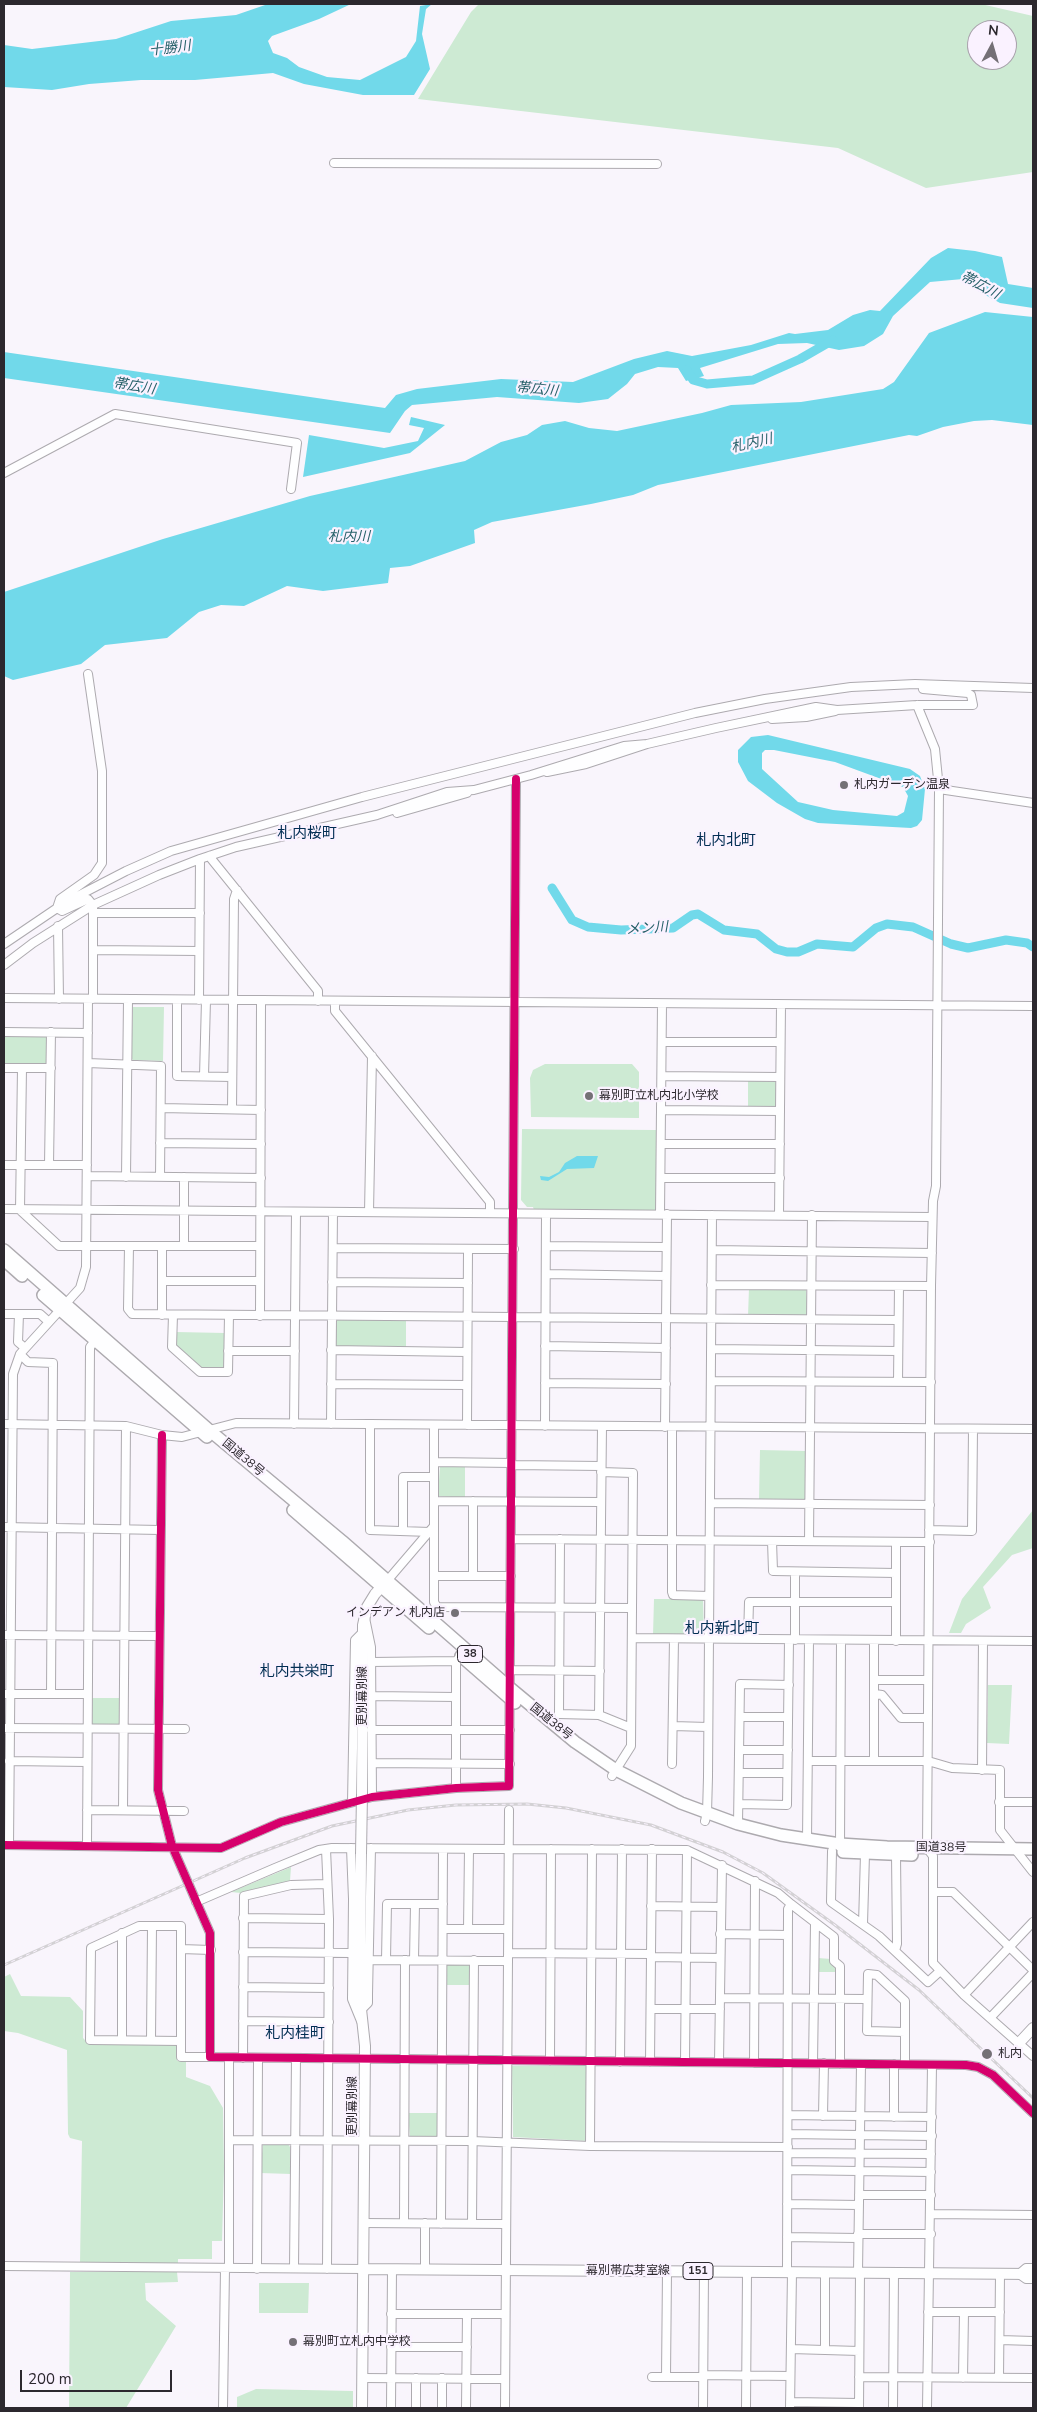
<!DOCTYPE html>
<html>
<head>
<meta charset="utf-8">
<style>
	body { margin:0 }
	#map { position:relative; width:1037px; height:2412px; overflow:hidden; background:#f9f5fc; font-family:"Nunito Sans",sans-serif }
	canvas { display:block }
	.frame { position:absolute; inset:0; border:5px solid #2c282e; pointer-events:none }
	.north { position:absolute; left:967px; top:20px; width:50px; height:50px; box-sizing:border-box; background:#faf2ff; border:1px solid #a8a1ab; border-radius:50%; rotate:6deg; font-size:14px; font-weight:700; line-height:20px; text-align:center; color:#2c282e }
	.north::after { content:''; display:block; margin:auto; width:18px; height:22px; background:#747076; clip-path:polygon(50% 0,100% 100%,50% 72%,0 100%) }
	.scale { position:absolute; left:20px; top:2370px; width:152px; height:22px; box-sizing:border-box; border:2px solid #2c282e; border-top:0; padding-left:6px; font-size:15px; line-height:18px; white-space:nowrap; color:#2c282e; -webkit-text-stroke:4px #faf2ff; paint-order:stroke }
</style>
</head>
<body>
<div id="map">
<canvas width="1037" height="2412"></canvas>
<div class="frame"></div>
<div class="north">N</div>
<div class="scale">200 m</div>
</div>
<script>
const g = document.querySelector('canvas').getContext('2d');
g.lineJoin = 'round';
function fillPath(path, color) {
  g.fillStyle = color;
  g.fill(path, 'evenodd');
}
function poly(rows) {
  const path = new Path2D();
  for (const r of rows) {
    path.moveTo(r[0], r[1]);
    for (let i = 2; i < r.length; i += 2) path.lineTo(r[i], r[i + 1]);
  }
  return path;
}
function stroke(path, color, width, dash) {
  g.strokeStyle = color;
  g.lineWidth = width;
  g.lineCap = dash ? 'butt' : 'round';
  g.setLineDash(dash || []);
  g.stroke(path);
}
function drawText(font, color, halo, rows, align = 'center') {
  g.font = font + ' "Nunito Sans","Noto Sans JP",sans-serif';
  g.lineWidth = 4.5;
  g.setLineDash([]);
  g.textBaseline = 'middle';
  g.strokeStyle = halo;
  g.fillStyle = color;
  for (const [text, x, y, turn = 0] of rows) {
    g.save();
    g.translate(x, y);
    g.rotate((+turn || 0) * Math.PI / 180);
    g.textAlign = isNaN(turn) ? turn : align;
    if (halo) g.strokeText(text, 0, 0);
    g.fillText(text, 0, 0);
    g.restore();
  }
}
const green = poly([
	[479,4,981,4,1033,16,1033,172,926,188,838,148,418,99,471,12],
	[977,30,1007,30,1007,60,977,60],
	[133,1007,164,1007,163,1061,133,1060,131,1058],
	[4,1036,47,1036,47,1064,4,1064],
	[545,1064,632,1064,639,1072,639,1118,531,1117,530,1078,533,1070],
	[748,1080,777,1082,777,1106,748,1107],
	[522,1129,656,1130,656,1211,534,1210,533,1207,527,1207,521,1200],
	[749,1288,806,1289,808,1314,806,1316,748,1316],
	[337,1319,406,1320,406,1347,337,1347,335,1345],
	[176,1332,225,1333,225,1367,223,1369,202,1368,175,1345],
	[760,1450,807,1451,806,1499,759,1500],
	[440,1466,465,1466,465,1498,438,1496],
	[1033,1510,1033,1548,1012,1555,983,1587,991,1608,966,1624,961,1633,949,1633,962,1599],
	[654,1599,703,1599,704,1634,653,1635],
	[988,1685,1012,1685,1009,1744,987,1743],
	[92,1698,120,1698,119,1725,91,1724],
	[291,1867,290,1881,241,1893,231,1892],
	[818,1958,831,1959,831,1964,837,1968,837,1972,817,1972],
	[448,1964,469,1964,470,1985,446,1985,446,1966],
	[10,1974,21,1996,70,1997,83,2011,83,2038,89,2044,175,2043,177,2046,177,2061,186,2061,186,2077,210,2086,223,2108,224,2168,222,2241,212,2241,212,2259,178,2259,178,2263,80,2263,82,2141,70,2138,68,2134,67,2050,18,2033,4,2031,4,1977],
	[512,2066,588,2066,588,2141,513,2137],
	[408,2113,438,2113,438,2136,410,2137],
	[263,2144,288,2144,290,2147,291,2174,260,2173],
	[70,2272,177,2272,178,2282,145,2283,146,2300,176,2326,126,2408,69,2408],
	[259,2283,309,2283,308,2313,259,2313],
	[256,2389,353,2391,353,2408,237,2408,237,2397]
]);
const water = poly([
	[268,4,351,4,319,19,272,36,268,41,273,53,287,58,299,67,327,77,360,80,406,57,416,41,420,6,432,4,426,9,422,34,430,69,414,95,363,95,304,84,273,73,195,80,141,80,89,84,52,90,4,87,4,45,32,49,116,39,171,21,236,15],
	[948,248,975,251,1002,257,1008,284,1033,288,1033,308,1000,303,978,291,963,279,930,282,893,316,883,334,864,346,839,350,807,343,778,344,700,368,704,376,686,381,678,368,658,367,635,374,627,384,608,399,579,403,497,397,412,405,405,411,390,433,4,378,4,352,385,408,396,395,417,389,501,379,573,382,634,359,667,351,692,356,751,345,789,333,795,334,828,330,853,315,870,310,880,311,931,258],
	[985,312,1033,317,1033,425,992,420,974,421,943,427,917,436,909,435,658,485,633,495,591,504,492,522,474,530,475,543,410,566,390,568,388,583,323,591,287,586,244,606,221,605,199,612,167,638,105,645,81,664,13,680,4,676,4,592,163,539,310,496,465,461,501,442,527,435,542,425,565,421,589,428,617,431,702,413,731,405,801,402,883,389,894,382,929,333],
	[411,417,445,425,410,453,303,477,309,435,384,448,418,441,424,428,409,425],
	[768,735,910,769,920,776,925,789,922,820,917,826,911,828,818,823,805,819,777,803,748,781,738,762,738,750,751,737],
	[765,750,774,750,835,762,903,787,908,796,904,812,897,816,833,810,798,802,762,769,762,753],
	[577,1156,598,1156,594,1168,567,1169,548,1181,541,1180,540,1176,549,1177,559,1172,565,1163]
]);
const river = poly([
	[687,370,693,380,707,384,753,380,800,359,833,340],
	[552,888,572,920,588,927,621,930,673,928,692,915,698,914,724,930,757,934,776,949,787,952,798,952,817,944,853,947,876,928,887,924,913,927,951,944,968,948,1006,940,1027,943,1033,947]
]);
const minor = poly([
	[334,163,657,164],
	[4,473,115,414,297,443,291,489],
	[917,705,935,749,939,789,936,1186,933,1201,931,1286,927,1848,933,1856,933,1963,964,1995,1033,2056],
	[772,719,806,717,835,711],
	[547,772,586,764,647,744,716,728,816,707,837,710,917,705,973,705,971,695,968,693,923,689],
	[939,789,1033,803],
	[397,813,467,793],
	[209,856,318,991,318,1001],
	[57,908,60,899,94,875,102,863,102,771,88,674],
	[57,908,62,911,88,899,93,905,93,999],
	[93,913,200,913],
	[58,926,59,999],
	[4,944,66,902,126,871,171,851,362,797,695,713,765,699,851,687,915,684,1033,688],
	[93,950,199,951],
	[4,965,33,943,93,905,159,875,200,859,236,847,377,815,447,792,474,790,531,775,624,746,647,744],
	[4,998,1033,1006],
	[177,1000,177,1076,232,1077],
	[199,1000,200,859],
	[335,1001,335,1011,490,1202,490,1213],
	[4,1032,88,1033],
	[662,1042,780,1042],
	[88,1063,161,1066,160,1177],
	[4,1068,51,1068],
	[22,1068,20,1210,59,1246,260,1246],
	[204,1076,206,1000],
	[662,1076,780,1077],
	[161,1108,261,1110],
	[232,1109,234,899,237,890],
	[661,1110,780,1111],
	[160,1143,261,1144],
	[661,1144,780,1144],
	[4,1165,87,1165],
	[49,1165,51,1032],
	[87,1176,261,1178],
	[126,1177,128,1000],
	[184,1177,184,1246],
	[661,1178,780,1178],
	[4,1209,932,1217],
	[369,1212,372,1056],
	[660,1214,662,1004],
	[779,1215,781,1005],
	[129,1246,128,1309,132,1314,898,1320],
	[546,1246,666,1247],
	[333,1248,514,1249],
	[712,1250,932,1253],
	[546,1274,666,1276],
	[162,1281,260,1281],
	[332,1282,468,1283],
	[711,1285,931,1286],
	[4,1314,40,1314,49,1322],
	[19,1314,18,1342,25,1348],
	[162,1315,162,1246],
	[173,1315,172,1347,200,1372,228,1372,229,1315],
	[260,1316,261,1001],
	[545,1346,666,1348],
	[711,1349,898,1351],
	[331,1350,467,1352],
	[228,1351,295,1351],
	[20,1354,28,1362,53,1363,51,1694],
	[711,1381,931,1382],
	[898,1382,899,1286],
	[545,1383,666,1384],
	[331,1384,467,1385],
	[4,1424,126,1426,162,1435,182,1437,236,1423,1033,1429],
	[294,1424,296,1212],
	[331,1424,333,1212],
	[370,1425,370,1530,430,1532],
	[467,1425,468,1249],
	[545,1426,546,1214],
	[665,1427,667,1214],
	[672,1427,672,1592,673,1595,709,1596],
	[162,1435,158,1790,172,1846,210,1933,210,2057,966,2065,978,2067,993,2075,1033,2113],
	[434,1462,512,1463],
	[512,1465,601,1466],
	[601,1472,633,1473,631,1746,612,1776],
	[434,1501,601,1502],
	[473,1501,473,1576],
	[710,1503,930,1505],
	[434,1526,434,1602,437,1607,632,1608],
	[4,1527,160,1530],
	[403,1530,403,1477,434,1477],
	[929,1530,972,1531,973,1429],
	[511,1539,930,1542],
	[560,1539,559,1714,599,1715,631,1728],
	[772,1541,773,1571,896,1573],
	[809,1541,812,1215],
	[896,1542,896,1641],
	[795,1572,795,1640],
	[435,1576,511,1576],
	[387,1581,434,1526,434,1425],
	[365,1618,371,1647,372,1797],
	[4,1635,159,1636],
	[632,1638,1033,1641],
	[748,1639,749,1602,896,1602],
	[456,1661,456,1788],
	[371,1662,456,1661,458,1659],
	[510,1670,600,1671],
	[875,1680,928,1680],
	[4,1694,87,1694],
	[875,1694,882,1695,901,1718,928,1718],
	[371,1696,456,1697],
	[599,1715,602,1426],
	[740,1717,788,1717],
	[673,1726,708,1727],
	[4,1728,185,1729],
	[371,1730,510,1730],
	[740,1750,788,1750],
	[9,1761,87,1762],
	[808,1761,928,1761,952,1768,1000,1770,1000,1830,1033,1872],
	[874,1761,874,1640],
	[372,1763,510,1764],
	[672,1764,674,1639],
	[982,1770,983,1641],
	[739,1773,787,1773],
	[352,1802,355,1640,363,1632],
	[999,1802,1033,1802],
	[739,1804,787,1805,789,1640],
	[87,1810,184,1811],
	[123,1810,126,1426],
	[705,1821,707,1813,708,1777,712,1215],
	[738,1824,740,1684,789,1685],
	[807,1840,809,1640],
	[4,1845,221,1848,281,1822,372,1797,456,1788,509,1786,516,779],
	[9,1845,13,1374,20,1354,80,1288,86,1267,88,999],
	[87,1845,90,1347,98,1337],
	[840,1847,841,1640],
	[351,1848,353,1899,352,1999,361,2021],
	[326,1849,329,1919,327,2269],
	[832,1851,831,1902,879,1936,928,1982,939,1972],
	[933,1892,953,1892,1033,1970],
	[196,1902,275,1868,319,1850,332,1848,687,1850,778,1893,791,1904,788,1909,787,2272],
	[791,1904,834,1937,834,1961,840,1966,840,2064],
	[651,1906,720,1907],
	[243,1918,329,1919],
	[863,1924,865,1854],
	[443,1929,508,1929],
	[468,1929,469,1849],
	[720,1934,788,1935],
	[181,1949,211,1950],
	[895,1951,897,1944,896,1855],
	[243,1952,352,1953],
	[508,1953,651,1954],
	[651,1957,720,1958],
	[368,1960,508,1961],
	[386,1960,387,1904,443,1904],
	[414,1960,415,1904],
	[243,1987,329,1988],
	[964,1995,1033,1922],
	[720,1998,867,1999],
	[651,2009,720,2009],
	[361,2010,368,2003,368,1995,371,1848],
	[990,2018,1033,1973],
	[243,2021,329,2022],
	[122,2040,122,1933],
	[151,2040,152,1926],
	[181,2041,90,2040,91,1948,139,1926,181,1926,181,2057,210,2057],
	[243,2058,244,1896,291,1885,326,1884],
	[550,2061,551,1849],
	[620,2062,622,1849],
	[650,2062,652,1849],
	[685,2062,687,1850],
	[719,2062,722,1865],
	[754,2063,755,1881],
	[813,2063,815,1923],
	[905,2064,905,2001,877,1975,868,1974,867,2031,905,2032],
	[788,2115,932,2117],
	[823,2116,824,2063],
	[894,2117,894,2064],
	[788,2134,932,2136],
	[229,2140,472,2141,590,2146,788,2147],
	[590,2146,592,1849],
	[788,2153,931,2154],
	[788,2170,931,2172],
	[859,2195,931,2195],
	[787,2204,859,2205],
	[931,2214,1033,2215],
	[363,2223,506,2224],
	[404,2223,405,1960],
	[441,2224,443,1849],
	[472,2224,474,1960],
	[858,2234,931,2234],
	[787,2237,858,2238],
	[4,2266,363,2269],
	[229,2268,229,2058],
	[294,2268,296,2058],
	[1033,2268,1026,2268,1019,2274,1026,2279,1033,2279],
	[257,2269,258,2058],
	[425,2270,425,2223],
	[858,2272,861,2064],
	[928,2312,1000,2312],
	[391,2314,505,2314],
	[1000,2340,1033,2341],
	[391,2347,467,2347],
	[791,2349,859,2351],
	[825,2350,825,2272],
	[703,2375,790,2376],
	[652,2377,703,2377],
	[666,2377,667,2271],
	[859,2377,1033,2378],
	[362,2378,505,2379],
	[963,2378,964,2312],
	[999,2378,1000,2274],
	[790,2402,859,2403],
	[223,2408,225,2268],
	[391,2408,392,2269],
	[416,2408,416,2378],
	[442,2408,442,2378],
	[466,2408,467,2314],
	[505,2408,509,1810],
	[703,2408,704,2272],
	[746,2408,747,2272],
	[790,2408,792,2272],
	[859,2408,860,2272],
	[893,2408,894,2273],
	[927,2408,932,2065]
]);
const major = poly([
	[362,1794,363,1625,367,1607,375,1594,386,1582],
	[361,1854,360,2000,365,2046,362,2408],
	[1019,2043,1033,2028],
	[363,2269,1033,2274]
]);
const highway = poly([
	[4,1250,209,1430,342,1541,510,1688,575,1742,616,1770,681,1803,738,1824,781,1835,840,1844,887,1847,1033,1849],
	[4,1260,22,1276],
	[43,1295,207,1437],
	[293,1510,429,1628],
	[461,1656,515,1703],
	[843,1852,912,1855]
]);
const rail = poly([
	[4,1965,245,1858,332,1826,408,1810,456,1805,527,1804,566,1808,651,1825,723,1852,763,1873,835,1925,919,1990,1033,2098]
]);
const majorBridge = poly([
	[361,1854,362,1794]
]);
const cycleway = poly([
	[162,1435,158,1790,172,1846,210,1933,210,2057,966,2065,978,2067,993,2075,1033,2113],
	[4,1845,221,1848,281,1822,372,1797,456,1788,509,1786,516,779]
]);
const markers = [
	[844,785,5,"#747076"],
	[589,1096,5,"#747076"],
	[455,1613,5,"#747076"],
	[987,2054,6,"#747076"],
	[293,2342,5,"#747076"]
];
const shields = [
	[470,1654,25],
	[698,2271,30]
];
const shieldNames = [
	["38",470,1654],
	["151",698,2271]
];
const poiNames = [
	["札内ガーデン温泉",854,785],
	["幕別町立札内北小学校",599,1096],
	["インデアン 札内店",445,1613,"right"],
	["札内",998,2054],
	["幕別町立札内中学校",303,2342]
];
const streetNames = [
	["国道38号",243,1458,40],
	["更別幕別線",363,1696,-90],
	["国道38号",551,1722,39],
	["国道38号",941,1848,1],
	["更別幕別線",353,2106,-90],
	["幕別帯広芽室線",628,2271]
];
const waterNames = [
	["十勝川",170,49,-7],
	["帯広川",980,286,28],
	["帯広川",134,387,9],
	["帯広川",537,390,6],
	["札内川",752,444,-13],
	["札内川",349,538],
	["メン川",647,929,-4]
];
const quarterNames = [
	["札内桜町",307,834],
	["札内北町",726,841],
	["札内新北町",722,1629],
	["札内共栄町",297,1672],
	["札内桂町",295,2034]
];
fillPath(green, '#cdead3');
fillPath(water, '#71d9ea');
stroke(river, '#71d9ea', 9);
stroke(minor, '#adaaaf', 10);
stroke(major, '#adaaaf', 12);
stroke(highway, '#adaaaf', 14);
stroke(minor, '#fefeff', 8);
stroke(major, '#fefeff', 10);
stroke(highway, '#fefeff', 11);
stroke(rail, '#d3d1d4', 3);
stroke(rail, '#faf2ff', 1, [4]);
stroke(majorBridge, '#adaaaf', 12, []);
stroke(majorBridge, '#fefeff', 10);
stroke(cycleway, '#d6006c', 8);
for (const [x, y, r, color] of markers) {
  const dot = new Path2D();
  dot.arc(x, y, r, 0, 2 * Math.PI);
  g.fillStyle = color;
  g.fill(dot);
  stroke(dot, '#faf2ff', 2);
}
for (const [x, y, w] of shields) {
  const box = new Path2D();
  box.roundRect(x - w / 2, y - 8.5, w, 17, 4);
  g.fillStyle = '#faf2ff';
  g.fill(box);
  stroke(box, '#2c282e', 1);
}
drawText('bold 11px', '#2c282e', null, shieldNames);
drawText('12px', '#2c282e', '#faf2ff', poiNames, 'left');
drawText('12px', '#2c282e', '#faf2ff', streetNames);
drawText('italic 14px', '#27616a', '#faf2ff', waterNames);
drawText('15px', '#022e53', '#faf2ff', quarterNames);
</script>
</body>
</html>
